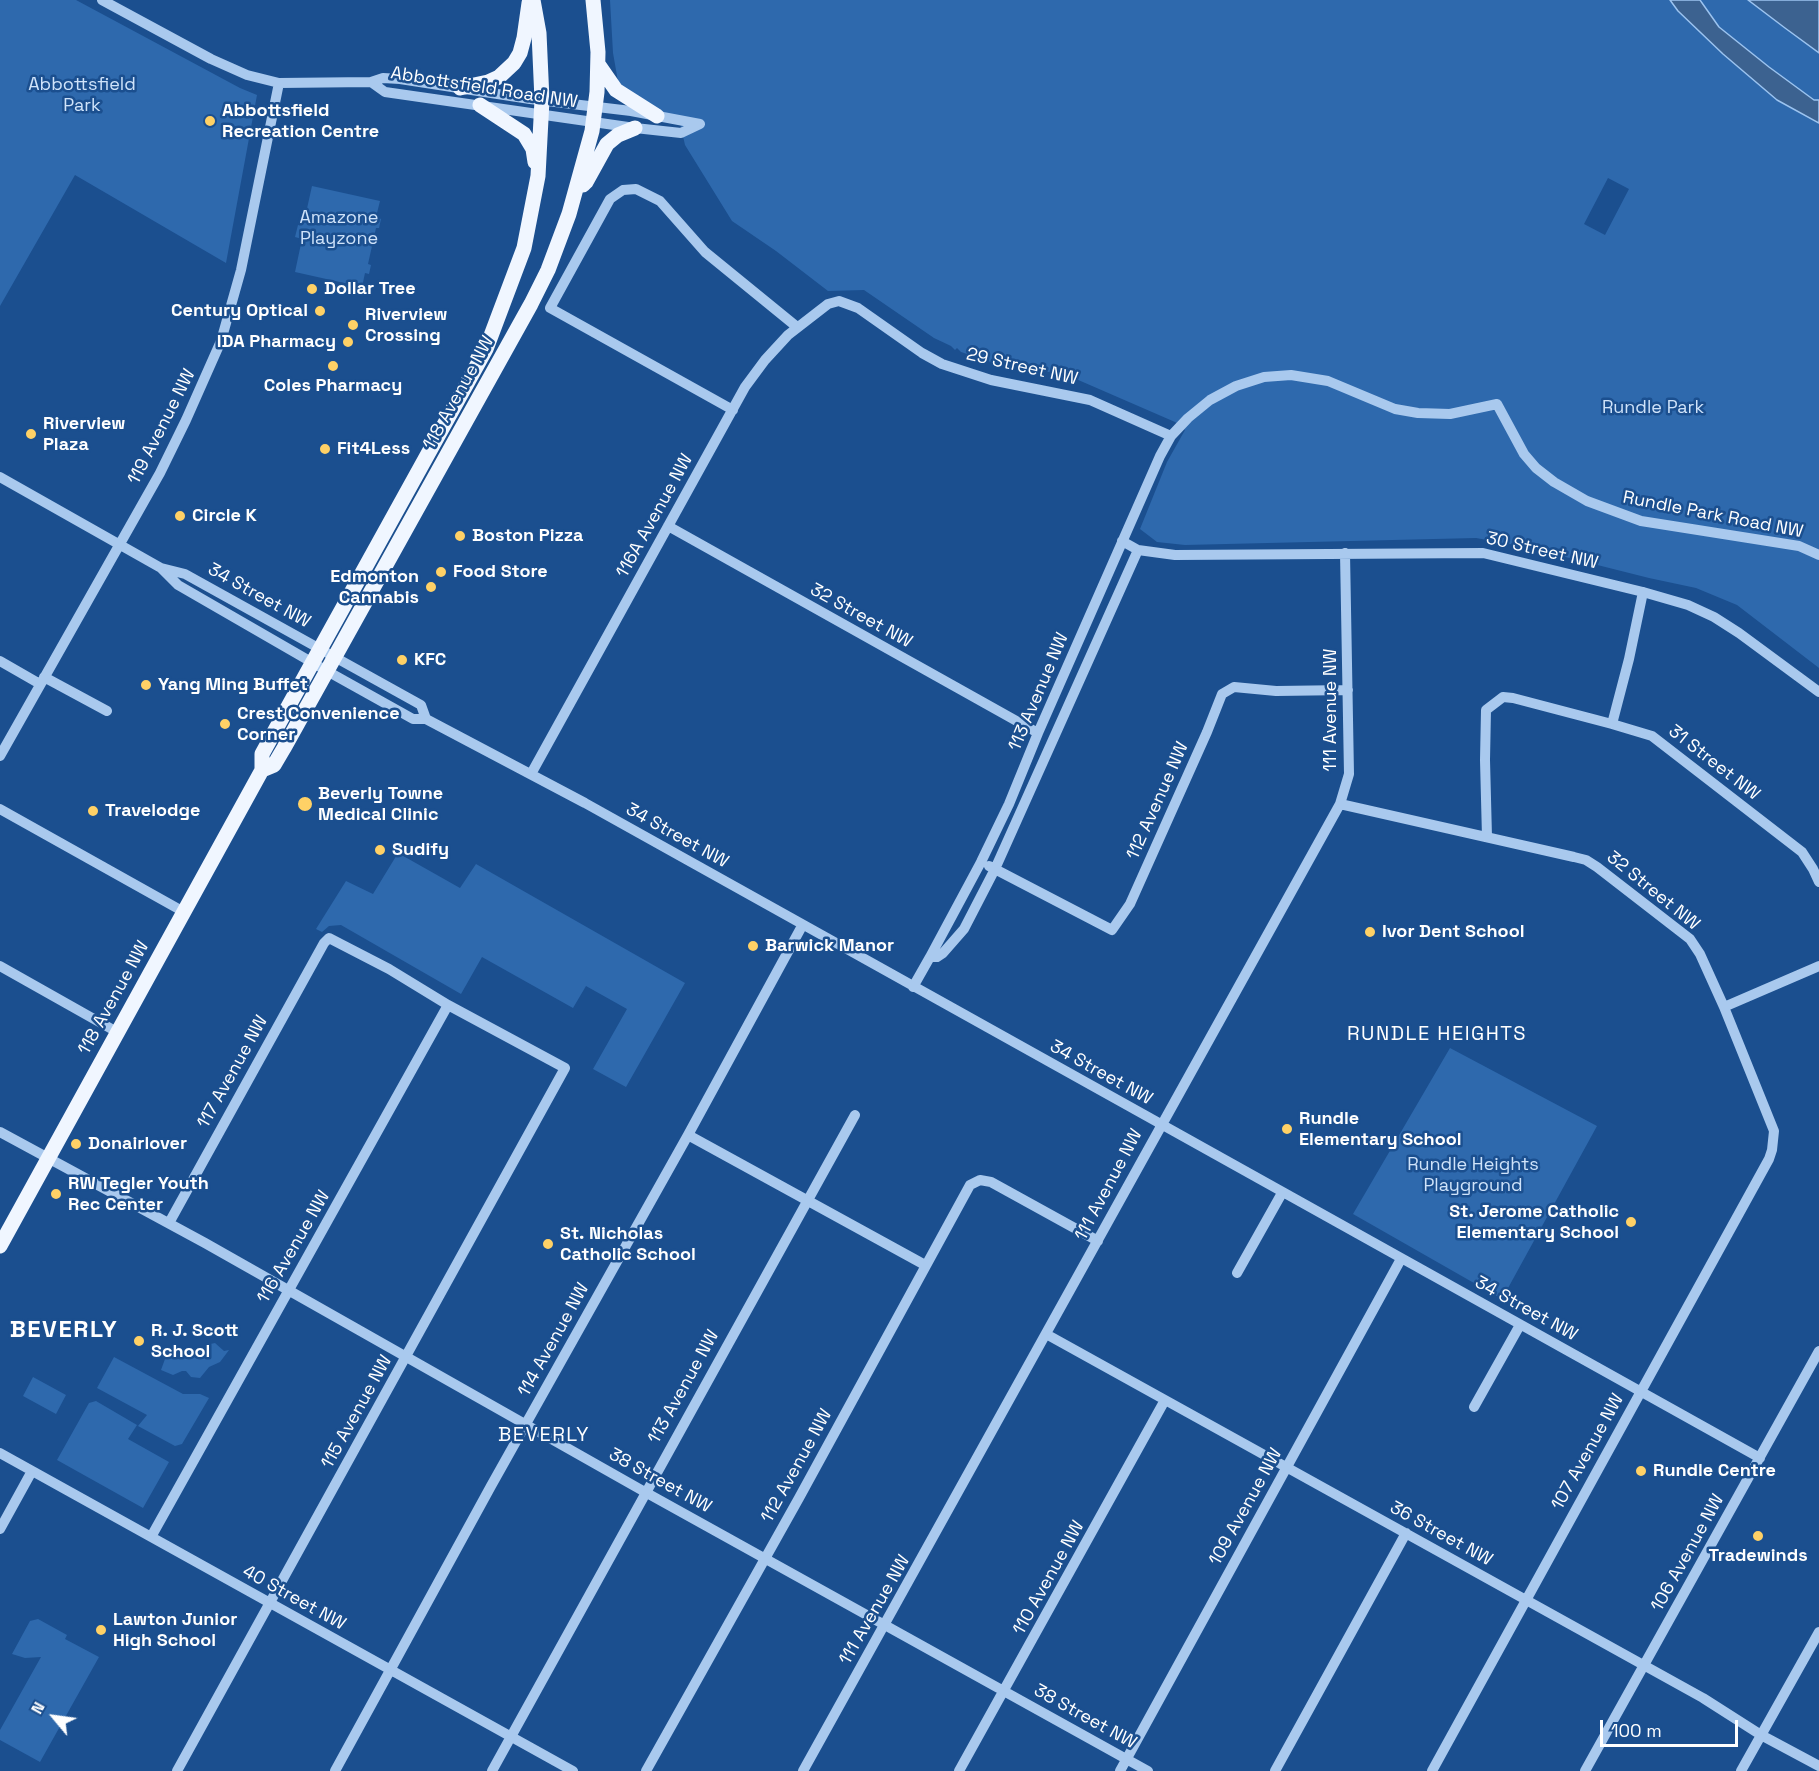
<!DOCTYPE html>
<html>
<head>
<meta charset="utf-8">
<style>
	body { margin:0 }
	#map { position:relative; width:1819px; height:1771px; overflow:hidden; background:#1b4f8f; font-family:"Space Grotesk",sans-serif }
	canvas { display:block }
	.north { position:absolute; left:24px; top:1687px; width:60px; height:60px; -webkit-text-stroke:4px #1b4f8f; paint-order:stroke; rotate:299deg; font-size:16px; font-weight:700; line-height:24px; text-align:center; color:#fff }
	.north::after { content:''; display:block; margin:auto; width:21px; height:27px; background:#fff; clip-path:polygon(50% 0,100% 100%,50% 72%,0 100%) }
	.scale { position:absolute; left:1600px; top:1720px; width:138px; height:27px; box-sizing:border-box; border:3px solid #fff; border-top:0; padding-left:8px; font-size:18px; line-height:21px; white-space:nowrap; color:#fff; -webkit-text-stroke:4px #1b4f8f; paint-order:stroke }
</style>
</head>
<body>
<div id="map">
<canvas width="1819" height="1771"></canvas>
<div class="north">N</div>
<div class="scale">100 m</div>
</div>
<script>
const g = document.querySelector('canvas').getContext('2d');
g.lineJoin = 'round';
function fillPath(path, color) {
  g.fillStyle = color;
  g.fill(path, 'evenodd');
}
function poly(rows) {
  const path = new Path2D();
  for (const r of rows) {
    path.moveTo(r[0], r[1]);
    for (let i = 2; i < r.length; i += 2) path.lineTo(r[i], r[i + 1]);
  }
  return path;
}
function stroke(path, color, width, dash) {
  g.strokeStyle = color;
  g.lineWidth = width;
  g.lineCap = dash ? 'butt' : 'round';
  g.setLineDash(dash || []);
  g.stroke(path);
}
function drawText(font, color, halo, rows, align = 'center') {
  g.font = font + ' "Space Grotesk",sans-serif';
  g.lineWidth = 5;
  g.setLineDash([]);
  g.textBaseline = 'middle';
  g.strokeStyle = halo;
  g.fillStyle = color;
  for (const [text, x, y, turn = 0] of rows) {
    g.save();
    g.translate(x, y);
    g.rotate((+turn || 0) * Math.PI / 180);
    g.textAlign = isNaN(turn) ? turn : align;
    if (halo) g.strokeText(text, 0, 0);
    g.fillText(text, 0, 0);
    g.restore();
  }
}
const green = poly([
	[0,0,76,0,240,88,257,95,226,263,75,175,0,306],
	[610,0,1670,0,1678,11,1723,54,1777,100,1819,123,1819,668,1737,605,1696,588,1649,578,1526,547,1476,538,1185,545,1157,542,1140,529,1167,462,1185,430,1175,422,1076,379,1041,370,991,362,961,352,957,348,955,350,951,346,934,338,864,290,828,291,776,251,732,221,685,145,680,123,619,87,613,53],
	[1608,178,1629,189,1605,235,1584,224],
	[1700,0,1748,0,1819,53,1819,100,1814,100,1769,67,1719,27],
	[312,186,380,201,376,217,381,219,379,228,376,228,368,264,371,265,369,274,365,273,362,287,295,272,302,239,295,237,299,221,304,222],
	[398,853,460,888,476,864,685,983,626,1087,593,1069,627,1009,586,986,573,1008,482,957,461,994,341,925,329,926,322,932,316,929,346,881,373,894],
	[1450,1048,1597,1126,1502,1299,1353,1214],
	[215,1343,224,1351,229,1350,220,1362,209,1367,200,1378,191,1377,186,1371,182,1371,173,1375,161,1370,165,1359,172,1351,181,1351,189,1359,195,1356,201,1356,202,1350,206,1345],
	[114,1357,183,1394,200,1394,209,1398,182,1444,175,1446,138,1426,147,1415,97,1388],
	[33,1377,66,1395,56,1414,23,1396],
	[96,1401,137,1425,128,1439,169,1462,143,1508,57,1460,89,1403],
	[38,1619,67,1635,65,1639,99,1657,40,1762,0,1740,0,1730,41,1657,25,1658,12,1654,30,1621]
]);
const water = poly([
	[1670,0,1700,0,1719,27,1769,67,1814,100,1819,100,1819,123,1777,100,1723,54,1678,11,1670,0],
	[1748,0,1819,0,1819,53,1785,28,1748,0]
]);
const minor = poly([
	[102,0,211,59,247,75,279,83,371,82,383,78,400,79,530,99,631,111,700,124,681,133,635,128,385,92,371,82],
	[733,410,550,308,610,199,623,190,636,189,660,201,705,252,797,327],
	[0,477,161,568,178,585,327,671,413,719,426,719,585,803,1760,1458],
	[668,526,1038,733],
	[1122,541,1138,550,1175,555,1483,553,1643,592,1688,605,1714,617,1739,633,1819,692],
	[1138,550,995,869,964,929,943,953,937,957,930,957,981,862,1009,804,1038,733,1160,456,1171,436,1188,418,1210,400,1236,386,1264,377,1291,375,1328,381,1395,409,1418,413,1450,414,1497,404,1524,454,1536,468,1554,482,1587,501,1641,521,1799,546,1819,555],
	[161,568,185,574,421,705,426,719],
	[0,661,40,684],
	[44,677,107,711],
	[1612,724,1629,659,1643,592],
	[0,756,160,473,186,420,221,341,241,270,279,83],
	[531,774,745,387,765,360,788,335,828,304,839,301,858,308,922,353,942,364,991,380,1090,400,1171,436],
	[1340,804,1574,857,1586,860,1597,867,1690,939,1700,954,1724,1007,1774,1131,1772,1150,1769,1159,1432,1771],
	[0,809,184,912],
	[1487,837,1485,760,1486,710,1503,697,1513,698,1612,724,1652,736,1802,852,1813,869,1819,882],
	[989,866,1112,930,1130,904,1207,732,1222,694,1234,687,1276,691,1348,690],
	[0,966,117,1032],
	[913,987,930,957],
	[1724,1007,1819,966],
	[0,1132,205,1243,645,1492,1148,1771],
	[688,1135,925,1265],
	[169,1223,324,943,329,938,389,969,448,1005,565,1068,177,1771],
	[1237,1273,1282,1193],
	[1046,1334,1703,1698,1761,1735,1819,1766],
	[1474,1407,1520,1325],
	[0,1453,573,1771],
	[0,1529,32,1471],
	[151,1537,448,1005],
	[335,1771,491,1486,688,1135,802,926],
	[492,1771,855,1115],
	[646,1771,799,1498,970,1185,980,1180,991,1182,1098,1241],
	[803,1771,1340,804,1349,774,1345,553],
	[959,1771,1165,1400],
	[1120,1771,1401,1259],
	[1275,1771,1406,1533],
	[1585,1771,1819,1351],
	[1741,1771,1819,1632]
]);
const major = poly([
	[598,64,616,90,657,116],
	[460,88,488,82,499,77,514,63,520,53,524,38,529,3],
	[480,105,524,134,533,149,535,162],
	[583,185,586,182,607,144,618,135,635,128],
	[262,770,274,765,284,748,531,304,548,270,569,214,592,131,597,92,598,52,593,0],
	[0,1246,262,770,262,754,486,349,524,248,538,176,542,100,539,33,533,0]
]);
const markers = [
	[210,121,6,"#ffd166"],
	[312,289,6,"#ffd166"],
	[320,311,6,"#ffd166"],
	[353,325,6,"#ffd166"],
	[348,342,6,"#ffd166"],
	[333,366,6,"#ffd166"],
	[31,434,6,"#ffd166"],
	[325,449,6,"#ffd166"],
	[180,516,6,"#ffd166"],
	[460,536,6,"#ffd166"],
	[441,572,6,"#ffd166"],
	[431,587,6,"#ffd166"],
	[402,660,6,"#ffd166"],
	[146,685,6,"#ffd166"],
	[225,724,6,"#ffd166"],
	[305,804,8,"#ffd166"],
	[93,811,6,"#ffd166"],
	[380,850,6,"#ffd166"],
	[1370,932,6,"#ffd166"],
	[753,946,6,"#ffd166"],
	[1287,1129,6,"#ffd166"],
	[76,1144,6,"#ffd166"],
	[56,1194,6,"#ffd166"],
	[1631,1222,6,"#ffd166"],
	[548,1244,6,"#ffd166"],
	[139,1341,6,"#ffd166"],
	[1641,1471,6,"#ffd166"],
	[1758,1536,6,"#ffd166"],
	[101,1630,6,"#ffd166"]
];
const parkNames = [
	["Abbottsfield",82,85],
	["Park",82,106],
	["Amazone",339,218],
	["Playzone",339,239],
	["Rundle Park",1653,408],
	["Rundle Heights",1473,1165],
	["Playground",1473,1186]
];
const streetNames = [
	["Abbottsfield Road NW",484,88,9],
	["29 Street NW",1022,367,13],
	["118 Avenue NW",459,393,-61],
	["119 Avenue NW",162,427,-63],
	["Rundle Park Road NW",1713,515,11],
	["116A Avenue NW",655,516,-61],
	["30 Street NW",1542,551,13],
	["34 Street NW",259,596,29],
	["32 Street NW",861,616,29],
	["113 Avenue NW",1039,692,-67],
	["111 Avenue NW",1331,710,-90],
	["31 Street NW",1714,763,38],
	["112 Avenue NW",1158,801,-66],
	["34 Street NW",677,836,29],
	["32 Street NW",1653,891,39],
	["118 Avenue NW",114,998,-61],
	["117 Avenue NW",233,1072,-61],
	["34 Street NW",1101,1073,29],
	["111 Avenue NW",1109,1185,-62],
	["116 Avenue NW",294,1247,-60],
	["34 Street NW",1526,1309,29],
	["114 Avenue NW",554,1340,-61],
	["113 Avenue NW",684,1387,-61],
	["115 Avenue NW",357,1412,-61],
	["107 Avenue NW",1588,1452,-61],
	["112 Avenue NW",797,1466,-61],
	["38 Street NW",660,1481,29],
	["109 Avenue NW",1246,1507,-61],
	["36 Street NW",1441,1534,29],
	["106 Avenue NW",1688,1553,-61],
	["110 Avenue NW",1049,1578,-61],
	["40 Street NW",294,1598,29],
	["111 Avenue NW",875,1610,-60],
	["38 Street NW",1085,1717,29]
];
const poiNames = [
	["Abbottsfield",222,111],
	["Recreation Centre",222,132],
	["Dollar Tree",324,289],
	["Century Optical",308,311,"right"],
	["Riverview",365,315],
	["Crossing",365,336],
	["IDA Pharmacy",336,342,"right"],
	["Coles Pharmacy",333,386,"center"],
	["Riverview",43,424],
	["Plaza",43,445],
	["Fit4Less",337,449],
	["Circle K",192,516],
	["Boston Pizza",472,536],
	["Food Store",453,572],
	["Edmonton",419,577,"right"],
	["Cannabis",419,598,"right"],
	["KFC",414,660],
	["Yang Ming Buffet",158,685],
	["Crest Convenience",237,714],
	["Corner",237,735],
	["Beverly Towne",318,794],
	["Medical Clinic",318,815],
	["Travelodge",105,811],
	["Sudify",392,850],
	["Ivor Dent School",1382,932],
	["Barwick Manor",765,946],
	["Rundle",1299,1119],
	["Elementary School",1299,1140],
	["Donairlover",88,1144],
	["RW Tegler Youth",68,1184],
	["Rec Center",68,1205],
	["St. Jerome Catholic",1619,1212,"right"],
	["Elementary School",1619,1233,"right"],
	["St. Nicholas",560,1234],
	["Catholic School",560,1255],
	["R. J. Scott",151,1331],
	["School",151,1352],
	["Rundle Centre",1653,1471],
	["Tradewinds",1758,1556,"center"],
	["Lawton Junior",113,1620],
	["High School",113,1641]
];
const neighbourhoodNames = [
	["RUNDLE HEIGHTS",1437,1035],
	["BEVERLY",544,1436]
];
const districtNames = [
	["BEVERLY",64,1330]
];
fillPath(green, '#2e69ad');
fillPath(water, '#3c6290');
stroke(water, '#9cc4f0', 1.5);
stroke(minor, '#a9c9ee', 10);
stroke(major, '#f0f6ff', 15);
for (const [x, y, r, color] of markers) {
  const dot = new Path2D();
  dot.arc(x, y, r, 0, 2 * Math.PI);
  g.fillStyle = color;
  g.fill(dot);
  stroke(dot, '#1b4f8f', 2);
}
drawText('18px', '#cfe3fa', '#1b4f8f', parkNames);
drawText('18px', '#fff', '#1b4f8f', streetNames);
drawText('bold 18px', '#fff', '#1b4f8f', poiNames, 'left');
g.letterSpacing = '1.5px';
drawText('20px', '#fff', '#1b4f8f', neighbourhoodNames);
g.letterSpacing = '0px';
g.letterSpacing = '1.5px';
drawText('bold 24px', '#fff', '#1b4f8f', districtNames);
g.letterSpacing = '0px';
</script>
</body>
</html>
